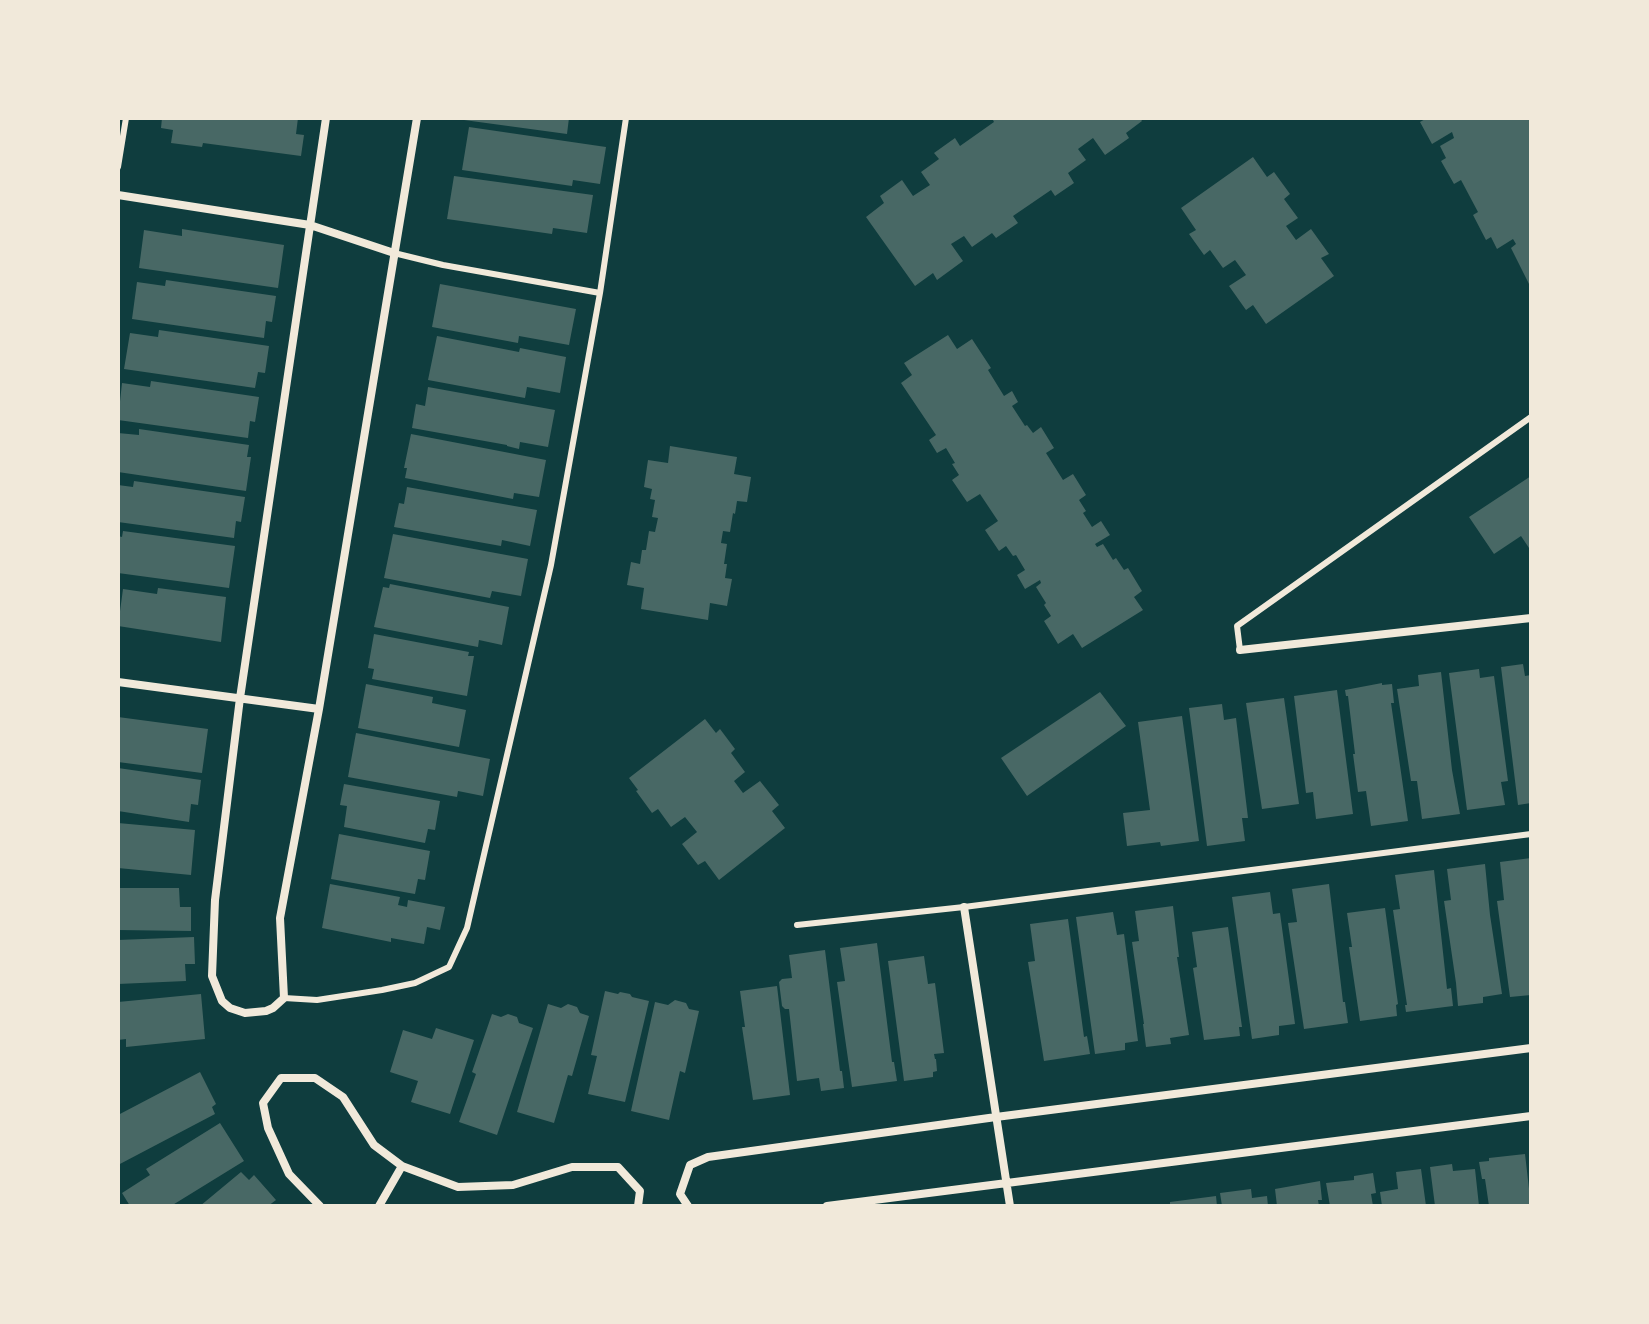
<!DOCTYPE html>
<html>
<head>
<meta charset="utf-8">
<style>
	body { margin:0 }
	#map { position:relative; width:1649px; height:1324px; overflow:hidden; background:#0f3d3e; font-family:"IBM Plex Sans",sans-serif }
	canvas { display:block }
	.frame { position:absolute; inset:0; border:120px solid #f1e9da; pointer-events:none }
</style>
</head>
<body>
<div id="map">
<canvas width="1649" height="1324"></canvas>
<div class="frame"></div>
</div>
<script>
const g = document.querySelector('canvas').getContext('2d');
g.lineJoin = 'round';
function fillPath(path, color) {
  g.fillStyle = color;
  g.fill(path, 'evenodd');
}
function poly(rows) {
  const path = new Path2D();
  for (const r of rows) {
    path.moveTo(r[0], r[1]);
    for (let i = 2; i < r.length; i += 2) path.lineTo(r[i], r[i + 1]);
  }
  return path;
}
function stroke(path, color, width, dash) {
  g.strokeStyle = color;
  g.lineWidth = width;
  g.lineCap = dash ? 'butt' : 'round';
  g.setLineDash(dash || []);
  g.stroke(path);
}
const building = poly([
	[162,118,298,118,296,134,304,135,301,156,203,143,202,147,171,143,173,130,161,128],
	[465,118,569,118,567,134,464,120],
	[992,118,1140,118,1142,121,1126,133,1129,138,1105,155,1093,138,1078,149,1086,160,1068,173,1074,183,1055,196,1051,190,1013,216,1018,223,996,238,992,233,972,247,964,236,951,244,963,261,937,280,933,273,915,286,866,217,884,203,880,196,902,180,913,196,930,185,921,172,939,159,934,153,955,138,960,146,994,122],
	[1427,118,1531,118,1531,288,1511,248,1516,244,1513,239,1497,249,1491,237,1486,240,1473,215,1478,212,1461,180,1454,184,1441,161,1446,158,1440,146,1454,138,1452,132,1432,144,1420,122],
	[469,127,606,147,600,184,573,180,572,186,462,170],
	[1253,157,1267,177,1274,172,1290,194,1284,199,1298,218,1286,226,1296,240,1311,229,1329,254,1321,258,1334,276,1266,324,1253,305,1246,310,1229,286,1246,275,1235,260,1223,268,1210,250,1204,255,1189,234,1196,230,1181,208],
	[454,176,593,195,587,233,553,228,552,234,447,219],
	[182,229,284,245,278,288,139,268,144,230,182,236],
	[166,280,276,296,272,322,266,321,264,338,132,319,137,282,165,286],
	[440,284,576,309,569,345,519,336,518,343,432,327],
	[159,330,269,346,265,373,258,372,255,388,124,369,130,333,158,337],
	[948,335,957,349,972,339,991,368,988,370,1004,396,1012,391,1018,402,1012,406,1025,426,1027,425,1033,433,1041,427,1054,448,1046,453,1063,480,1073,474,1086,495,1079,500,1086,511,1083,513,1092,527,1101,521,1110,535,1095,544,1097,547,1103,544,1113,560,1116,558,1124,570,1128,568,1142,591,1134,597,1143,610,1082,648,1073,634,1058,644,1044,621,1051,616,1044,605,1046,603,1036,587,1041,583,1040,580,1025,589,1017,575,1025,570,1016,555,1013,556,1006,546,999,551,985,530,998,521,980,494,967,502,952,480,959,475,952,464,955,463,946,448,937,453,929,440,936,435,901,383,912,375,904,363],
	[437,336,519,352,520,348,566,357,560,393,527,387,525,398,428,380],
	[151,381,259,397,255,422,250,421,248,438,118,420,122,383,150,387],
	[428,387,555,410,548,447,520,442,519,449,507,446,507,445,412,428,416,404,425,406],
	[139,429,249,445,247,457,251,457,246,491,118,472,118,433,139,435],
	[411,434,546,460,539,497,514,493,513,499,405,478,407,468,404,468],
	[670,446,737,457,734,474,751,477,747,502,737,501,735,514,733,513,730,532,723,531,721,543,727,544,724,564,727,564,725,578,732,579,727,606,710,603,708,620,641,609,644,588,627,585,631,562,640,564,642,550,646,550,649,531,655,532,658,518,652,517,655,500,650,499,652,489,644,487,648,460,668,463],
	[1531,476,1531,551,1521,536,1494,554,1469,517],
	[134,481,245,497,241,522,236,521,234,538,118,522,118,485,133,487],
	[407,487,537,510,530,546,502,540,501,546,394,527,399,503,404,504],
	[123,531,235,546,229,588,118,573,118,536,122,537],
	[393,534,528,559,521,596,492,591,490,598,384,578],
	[390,584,509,607,502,645,479,640,478,647,374,627,383,587,389,588],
	[158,588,226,597,221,642,118,626,123,589,157,594],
	[374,634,469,652,468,656,474,656,467,696,372,679,374,669,368,668],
	[1523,664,1525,676,1531,675,1531,803,1518,805,1501,667],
	[1479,669,1480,678,1494,676,1508,781,1501,782,1505,805,1467,810,1449,673],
	[1441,672,1452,770,1460,814,1422,819,1417,781,1411,781,1397,689,1419,686,1418,675],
	[1382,683,1382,685,1392,684,1394,703,1391,703,1408,821,1371,826,1366,791,1358,792,1353,754,1355,754,1348,696,1346,696,1345,690],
	[366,684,433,697,432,703,466,710,459,747,358,728],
	[1337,690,1353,814,1316,819,1313,792,1306,793,1294,696],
	[1100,692,1126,726,1027,796,1001,758],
	[1284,698,1299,804,1262,809,1246,703],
	[1222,704,1224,720,1236,718,1248,818,1242,818,1245,841,1207,846,1189,708],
	[1182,716,1199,841,1161,846,1160,842,1127,846,1123,813,1150,810,1138,722],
	[118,717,208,729,202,773,118,762],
	[705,719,716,733,720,729,735,749,731,753,745,772,734,781,743,793,760,781,779,805,772,811,785,828,719,880,705,861,698,865,682,844,697,832,685,817,671,827,658,809,652,813,636,791,638,790,629,778],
	[356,733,490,759,483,796,458,791,457,797,348,777],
	[118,768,201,780,198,805,191,804,189,822,118,811],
	[344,784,440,801,435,830,428,829,425,843,344,827,347,806,340,805],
	[118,823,195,830,191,875,118,868],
	[339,834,430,851,425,880,418,879,415,894,331,879],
	[1531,858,1531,995,1510,997,1497,901,1504,900,1500,862],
	[1485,864,1490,915,1502,994,1483,997,1483,1003,1458,1006,1456,983,1444,901,1451,900,1447,869],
	[1434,870,1447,989,1451,988,1453,1006,1406,1012,1405,1005,1407,1005,1393,910,1400,909,1395,875],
	[330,884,400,897,398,905,407,907,408,900,445,907,440,930,427,927,424,944,391,938,391,942,322,928],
	[1329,884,1343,1002,1345,1002,1348,1023,1304,1029,1288,923,1297,922,1292,889],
	[118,888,179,888,180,907,191,907,191,931,118,930],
	[1270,892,1273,914,1280,913,1295,1024,1279,1026,1279,1035,1252,1039,1232,897],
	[1173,906,1179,957,1177,957,1189,1035,1170,1038,1171,1044,1146,1047,1143,1024,1144,1024,1132,942,1139,941,1135,911],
	[1385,908,1398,1004,1396,1005,1397,1016,1360,1021,1349,947,1352,947,1347,913],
	[1113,912,1117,935,1124,934,1138,1041,1125,1043,1125,1050,1095,1054,1076,917],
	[1068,919,1084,1037,1087,1036,1090,1054,1044,1061,1028,962,1035,961,1030,924],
	[1228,927,1242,1027,1239,1027,1240,1036,1204,1040,1193,968,1197,967,1192,932],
	[194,937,195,964,185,964,186,981,118,984,118,940],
	[877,943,892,1062,894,1062,897,1081,852,1087,837,982,845,981,840,948],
	[825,950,840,1071,842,1071,844,1088,821,1091,819,1078,797,1081,789,1009,785,1009,782,1006,779,982,782,979,792,978,789,955],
	[924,956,928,984,935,983,944,1053,934,1054,935,1059,936,1059,937,1071,933,1072,933,1077,904,1081,888,961],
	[777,986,790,1095,753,1100,742,1027,745,1027,740,991],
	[605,991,618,994,620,992,630,994,632,997,649,1001,625,1102,588,1094,597,1056,591,1055],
	[201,994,205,1039,126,1047,126,1039,118,1040,118,1002],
	[675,1000,686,1003,689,1009,699,1011,685,1073,680,1071,669,1120,631,1111,655,1002,668,1005],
	[548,1004,561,1008,568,1004,577,1007,580,1013,589,1016,572,1076,568,1075,554,1123,517,1112],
	[492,1014,501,1017,508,1014,517,1017,519,1023,533,1028,497,1135,459,1122,476,1074,472,1072],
	[436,1028,474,1040,450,1114,411,1102,418,1081,390,1072,403,1030,432,1039],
	[200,1072,216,1104,212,1107,215,1114,118,1165,118,1115],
	[220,1123,244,1161,171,1206,130,1206,122,1193,150,1175,146,1169],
	[1525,1154,1531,1206,1489,1206,1485,1179,1482,1179,1479,1162,1489,1161,1489,1158],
	[1452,1164,1453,1171,1475,1169,1479,1206,1435,1206,1430,1167],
	[1421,1169,1426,1206,1382,1206,1380,1192,1398,1189,1396,1172],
	[241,1172,249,1180,254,1175,276,1200,268,1206,200,1206],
	[1373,1173,1376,1193,1371,1194,1373,1206,1330,1206,1326,1183,1354,1180,1354,1176],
	[1320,1181,1322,1200,1318,1200,1319,1206,1277,1206,1275,1189],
	[1251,1189,1252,1198,1267,1196,1268,1206,1222,1206,1220,1193],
	[1216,1196,1217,1206,1170,1206,1170,1202]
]);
const service = poly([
	[118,167,126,118],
	[394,253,443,265,600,293],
	[1240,650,1237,626,1531,417],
	[797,925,964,907,1531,834],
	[284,998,317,1000,382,990,415,983,449,967,467,928,551,565,600,293,626,118]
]);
const minor = poly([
	[326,118,240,698,215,900,212,976,222,1001,230,1008,245,1013,266,1011,273,1008,284,998,280,918,319,709,417,118],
	[118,195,310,225,394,253],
	[1240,650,1531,618],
	[118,682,319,709],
	[964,907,1010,1206],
	[320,1206,289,1174,268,1128,263,1103,281,1078,315,1078,343,1097,374,1145,402,1166,458,1187,513,1185,572,1167,618,1167,640,1191,638,1206],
	[379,1206,402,1166],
	[688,1206,680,1194,690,1165,708,1157,996,1117,1531,1048],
	[827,1206,1531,1116]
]);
fillPath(building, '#486865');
stroke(service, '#f1e9da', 6);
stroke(minor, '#f1e9da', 8);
</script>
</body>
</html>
